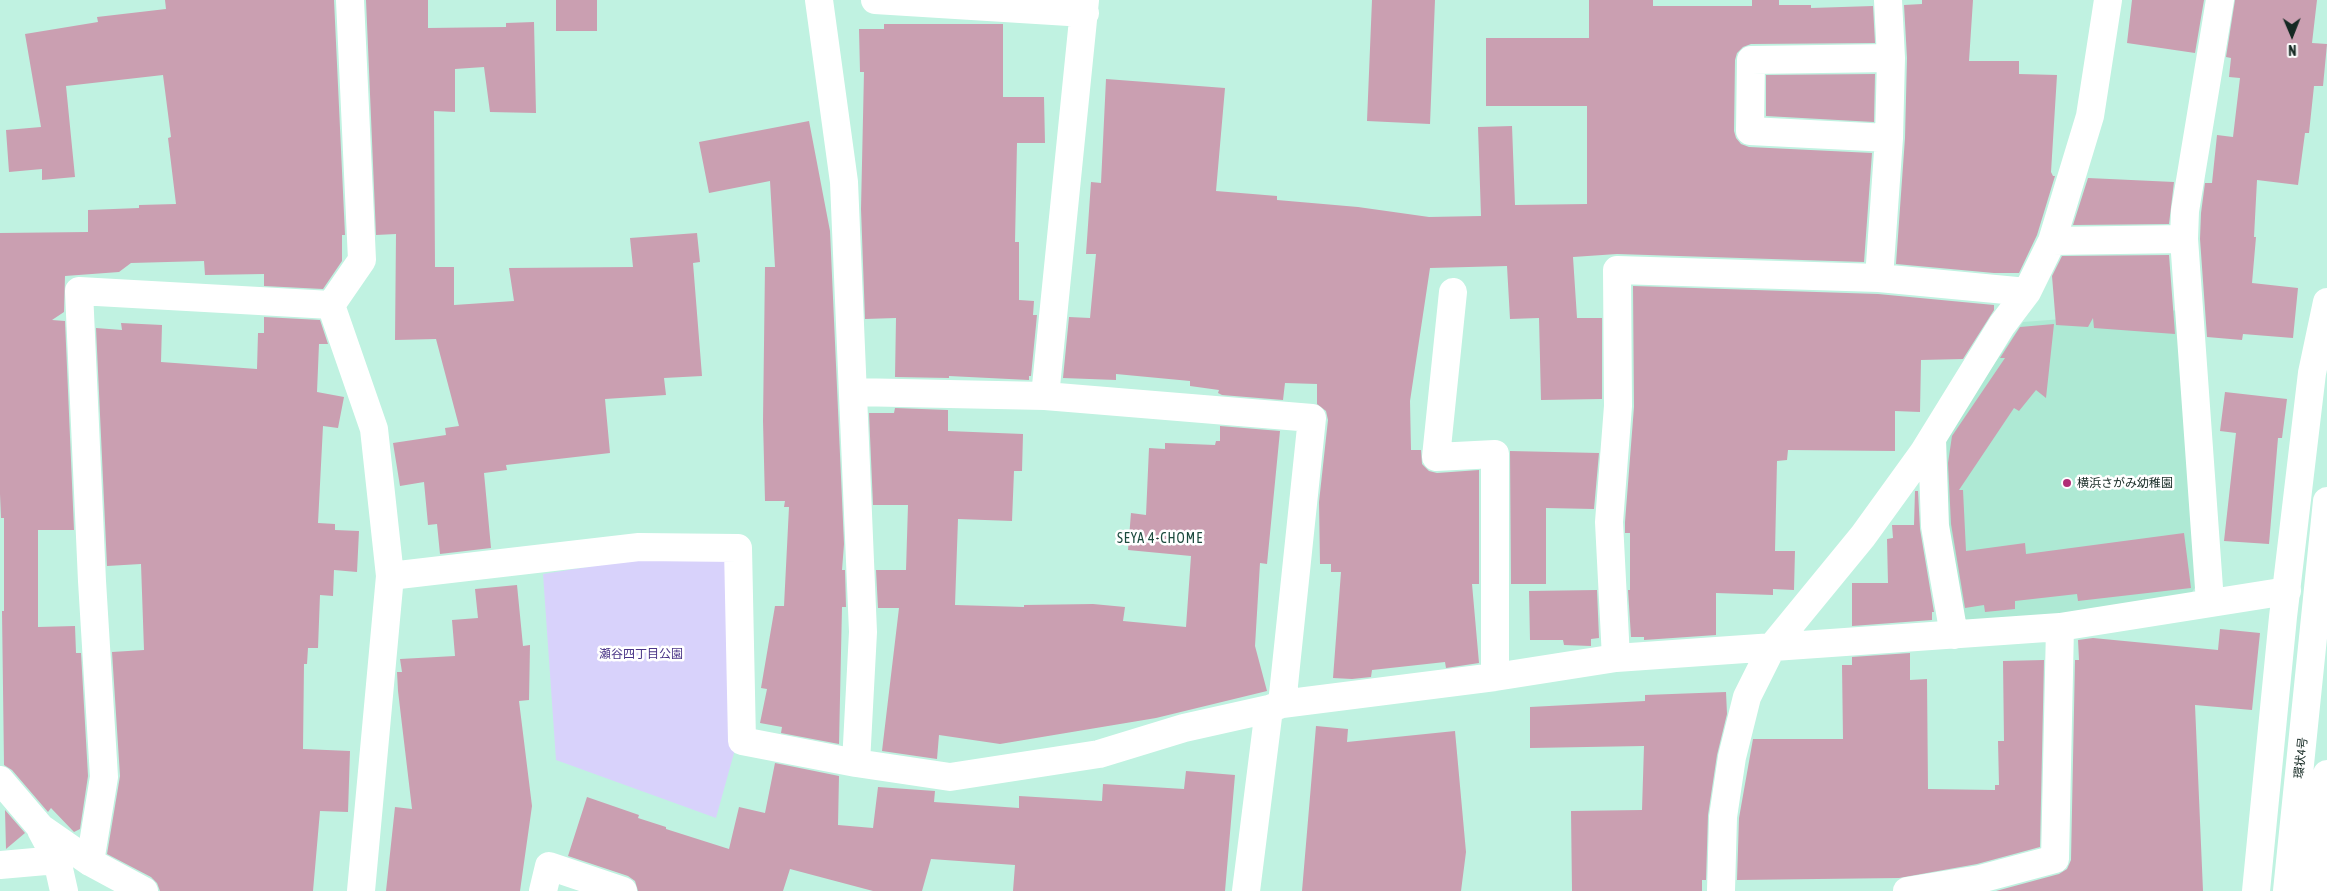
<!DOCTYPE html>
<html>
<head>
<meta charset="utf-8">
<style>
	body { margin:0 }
	#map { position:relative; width:2327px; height:891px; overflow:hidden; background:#c0f2e1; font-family:"Asap Condensed",sans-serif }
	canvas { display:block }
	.north { position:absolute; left:2267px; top:10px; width:50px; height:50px; -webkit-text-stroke:4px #fff; paint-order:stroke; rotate:179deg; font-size:14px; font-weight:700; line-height:20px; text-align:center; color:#152923 }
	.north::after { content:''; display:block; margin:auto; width:18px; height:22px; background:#152923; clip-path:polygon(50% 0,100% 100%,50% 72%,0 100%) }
</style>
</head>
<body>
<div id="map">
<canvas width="2327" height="891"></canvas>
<div class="north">N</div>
</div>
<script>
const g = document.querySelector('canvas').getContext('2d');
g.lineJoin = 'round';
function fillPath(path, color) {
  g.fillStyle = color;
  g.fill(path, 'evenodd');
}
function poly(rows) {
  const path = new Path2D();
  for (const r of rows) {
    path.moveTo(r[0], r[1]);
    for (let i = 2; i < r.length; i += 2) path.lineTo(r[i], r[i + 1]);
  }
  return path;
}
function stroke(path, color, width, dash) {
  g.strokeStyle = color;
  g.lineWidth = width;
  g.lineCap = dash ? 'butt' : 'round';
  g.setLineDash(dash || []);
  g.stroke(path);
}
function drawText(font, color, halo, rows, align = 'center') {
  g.font = font + ' "Asap Condensed","Noto Sans JP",sans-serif';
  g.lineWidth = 5;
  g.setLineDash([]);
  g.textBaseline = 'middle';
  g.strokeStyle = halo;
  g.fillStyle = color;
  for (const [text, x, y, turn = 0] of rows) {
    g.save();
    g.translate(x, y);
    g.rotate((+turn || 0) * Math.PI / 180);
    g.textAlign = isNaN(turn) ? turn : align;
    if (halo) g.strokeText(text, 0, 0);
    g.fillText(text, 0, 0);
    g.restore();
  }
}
const built = poly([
	[2180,310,2199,582,2190,595,2043,619,1963,624,1944,525,1942,440,2023,322]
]);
const green = poly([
	[731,559,734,753,716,818,556,760,543,574,626,561]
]);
const building = poly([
	[165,0,334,0,345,235,342,235,342,261,323,289,264,286,264,274,205,275,204,261,131,263,119,272,65,276,64,312,52,320,65,321,74,530,38,530,38,627,75,626,76,653,81,653,88,776,80,829,74,832,51,808,48,812,12,770,4,765,2,611,4,611,4,518,1,518,0,494,0,233,88,232,88,210,139,208,139,205,176,204,168,138,171,137,163,75,66,86,75,177,42,180,42,169,9,172,6,130,41,127,25,34,98,22,97,17,166,9],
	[366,0,428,0,428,28,506,27,506,23,534,22,536,113,490,112,484,67,455,69,455,112,434,111,435,267,454,267,454,305,514,301,509,268,633,267,630,238,697,233,700,262,693,263,702,376,664,378,666,395,605,399,610,453,506,465,507,470,484,473,491,548,440,554,437,524,428,525,424,482,400,486,393,443,446,435,445,428,459,426,436,339,395,340,396,234,376,235],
	[556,0,597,0,597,31,556,31],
	[1372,0,1435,0,1430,124,1367,121],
	[1589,0,1653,0,1653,6,1752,6,1752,0,1779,0,1779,5,1811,5,1811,8,1873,6,1875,43,1751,44,1743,47,1737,53,1735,60,1734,131,1736,138,1741,144,1749,147,1872,153,1864,262,1617,254,1573,257,1577,318,1602,318,1602,399,1541,400,1539,318,1510,319,1507,266,1430,268,1410,401,1411,450,1421,450,1422,464,1429,471,1437,473,1479,470,1479,584,1472,584,1479,663,1446,668,1445,662,1372,670,1371,677,1352,679,1333,678,1341,572,1331,572,1331,564,1320,564,1319,502,1328,420,1326,411,1317,404,1317,384,1285,383,1283,400,1222,395,1218,393,1219,390,1190,386,1190,381,1116,374,1116,380,1063,378,1069,317,1090,318,1096,254,1086,254,1091,182,1101,183,1106,79,1225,88,1216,191,1277,196,1277,200,1358,207,1429,217,1481,216,1478,127,1512,126,1515,205,1587,204,1587,106,1486,106,1486,38,1589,38],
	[1922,0,1973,0,1969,61,2019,61,2019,74,2057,75,2051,172,2053,176,2055,176,2037,235,2019,273,1994,273,1896,264,1905,138,1907,58,1904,5,1922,4],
	[2132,0,2204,0,2195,53,2127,43],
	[2235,0,2317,0,2312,43,2327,44,2323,86,2314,86,2309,133,2305,133,2298,185,2257,180,2254,237,2256,237,2252,283,2298,288,2293,338,2243,334,2242,340,2207,337,2200,239,2201,213,2205,183,2212,183,2217,135,2233,137,2240,78,2229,77,2231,58,2226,57],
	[884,24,1003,24,1003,97,1044,97,1045,143,1017,143,1015,242,1019,242,1019,300,1034,301,1033,315,1037,315,1031,376,1029,376,1029,380,949,376,949,378,895,377,896,318,865,319,861,209,864,72,860,72,859,29,884,29],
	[1875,74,1874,122,1766,116,1766,75],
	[809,121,830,231,844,544,842,570,845,570,846,607,842,607,839,744,781,733,782,727,760,723,767,689,761,688,775,606,784,606,789,507,784,507,785,501,765,501,763,421,765,267,775,267,770,181,709,193,699,142],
	[2088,178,2174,182,2169,224,2073,225],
	[2169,255,2175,334,2094,328,2093,318,2088,327,2056,325,2052,276,2062,256],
	[1633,286,1878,294,1994,305,1994,310,1963,359,1921,360,1920,412,1895,411,1895,451,1788,450,1787,460,1777,461,1775,551,1795,551,1794,590,1773,589,1773,595,1716,593,1716,635,1644,640,1644,637,1631,637,1628,590,1630,590,1630,533,1625,533,1625,522,1634,407],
	[264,317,320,320,328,344,319,344,317,392,344,397,338,428,323,426,318,523,335,524,335,530,359,531,357,572,334,570,333,596,320,595,318,648,308,648,307,664,304,664,303,749,350,751,348,812,320,811,313,891,160,891,157,883,151,877,107,854,120,776,112,652,144,650,141,564,107,566,96,328,122,330,121,323,162,325,161,362,257,369,258,333,264,333],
	[2054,324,2046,398,2036,390,2019,411,2014,408,1959,490,1963,490,1966,551,2025,543,2026,554,2184,533,2191,588,2078,601,2077,594,2015,601,2015,609,1985,612,1984,605,1965,608,1951,524,1948,463,1952,436,2005,358,2000,358,2020,327],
	[2225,392,2287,399,2282,438,2278,438,2269,544,2224,541,2236,433,2220,431],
	[895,408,948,410,948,431,1023,434,1022,471,1014,471,1012,521,958,519,955,605,1024,607,1024,605,1093,604,1125,607,1123,621,1186,627,1191,556,1128,550,1131,513,1146,515,1149,448,1165,449,1165,443,1215,445,1216,441,1220,441,1220,426,1280,431,1267,564,1260,563,1255,646,1267,691,1156,718,1000,744,939,735,937,759,882,751,899,608,878,608,876,570,906,570,908,505,873,505,869,413,894,413],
	[1510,451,1599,453,1594,509,1546,508,1546,584,1511,584],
	[1915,491,1918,491,1920,529,1934,612,1932,612,1932,620,1852,626,1852,583,1888,583,1887,539,1893,538,1892,525,1914,525],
	[517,585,523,646,530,645,529,700,519,701,532,806,520,891,386,891,395,807,412,809,398,691,397,672,402,672,400,659,455,656,452,620,478,618,475,589],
	[1597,590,1599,638,1591,639,1591,646,1564,645,1563,640,1530,640,1529,591],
	[2220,629,2260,633,2252,710,2195,705,2203,891,1996,891,2059,874,2067,869,2071,860,2075,660,2079,660,2078,640,2093,638,2218,650],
	[1910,653,1910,680,1927,679,1928,789,1995,790,1995,785,1999,785,1998,741,2004,741,2003,661,2044,660,2040,847,1977,864,1899,878,1737,880,1739,818,1753,739,1843,739,1842,665,1852,665,1852,657],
	[1726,692,1727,714,1717,755,1708,815,1706,880,1702,880,1702,891,1572,891,1571,811,1642,810,1644,746,1530,748,1530,707,1645,701,1645,695],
	[1316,726,1348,729,1347,742,1455,731,1466,852,1461,891,1302,891],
	[775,763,839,776,838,825,873,828,878,787,935,791,934,802,1019,808,1019,796,1102,801,1103,784,1184,789,1186,771,1235,775,1225,891,1013,891,1015,865,931,859,922,891,873,891,790,869,783,891,638,891,635,881,628,876,568,856,587,797,639,815,638,818,666,827,666,829,729,849,739,807,765,813],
	[5,810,25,833,6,849]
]);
const minor = poly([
	[819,0,844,182,863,632,856,763],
	[875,0,1085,13],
	[1889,138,1750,131,1751,60,1891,58],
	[2052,241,2184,239],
	[1879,278,1889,138,1891,58,1888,0],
	[1453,292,1436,457,1495,454,1495,677],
	[331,305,362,260,350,0],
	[853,392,1045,396,1312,418,1282,704],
	[1045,396,1085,0],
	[1932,439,1935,526,1954,635],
	[390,576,639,547,738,548,742,741,856,763,950,777,1099,754,1184,728,1269,709,1282,704,1495,677,1616,658,2060,627,2287,591],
	[2210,602,2184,239,2185,211,2220,0],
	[1616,658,1609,522,1618,406,1617,270,1879,278,2027,292],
	[0,780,41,828,90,862,144,891],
	[41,830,57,860,64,891],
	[90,862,104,777,92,581,79,291,331,305,374,429,390,576,361,891],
	[0,865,57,860],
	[543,891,549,866,623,891],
	[1246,891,1269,709],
	[1721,891,1723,817,1732,757,1747,697,1772,647,1863,536,1923,453,2002,325,2027,292,2052,241,2090,116,2108,0],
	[1907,891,1980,879,2055,859,2060,627]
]);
const major = poly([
	[2256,891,2283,617,2312,373,2327,302],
	[2287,891,2327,501],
	[2314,891,2327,774]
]);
const markers = [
	[2067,483,5,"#b12e76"]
];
const poiNames = [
	["横浜さがみ幼稚園",2077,483]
];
const parkNames = [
	["瀬谷四丁目公園",641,654]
];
const streetNames = [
	["環状4号",2301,758,-84]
];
const neighbourhoodNames = [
	["SEYA 4-CHOME",1160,539]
];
fillPath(built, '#aee9d4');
fillPath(green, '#d8d2fb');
fillPath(building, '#ca9fb1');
stroke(minor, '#fff', 28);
stroke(major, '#fff', 28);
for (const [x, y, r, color] of markers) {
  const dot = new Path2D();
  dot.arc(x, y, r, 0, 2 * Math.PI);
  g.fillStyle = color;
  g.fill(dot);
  stroke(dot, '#fff', 2);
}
drawText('12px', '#152923', '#fff', poiNames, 'left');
drawText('12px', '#4a3487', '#fff', parkNames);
drawText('12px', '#152923', '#fff', streetNames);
g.letterSpacing = '1px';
drawText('14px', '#1b4a3d', '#fff', neighbourhoodNames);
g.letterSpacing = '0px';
</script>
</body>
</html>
